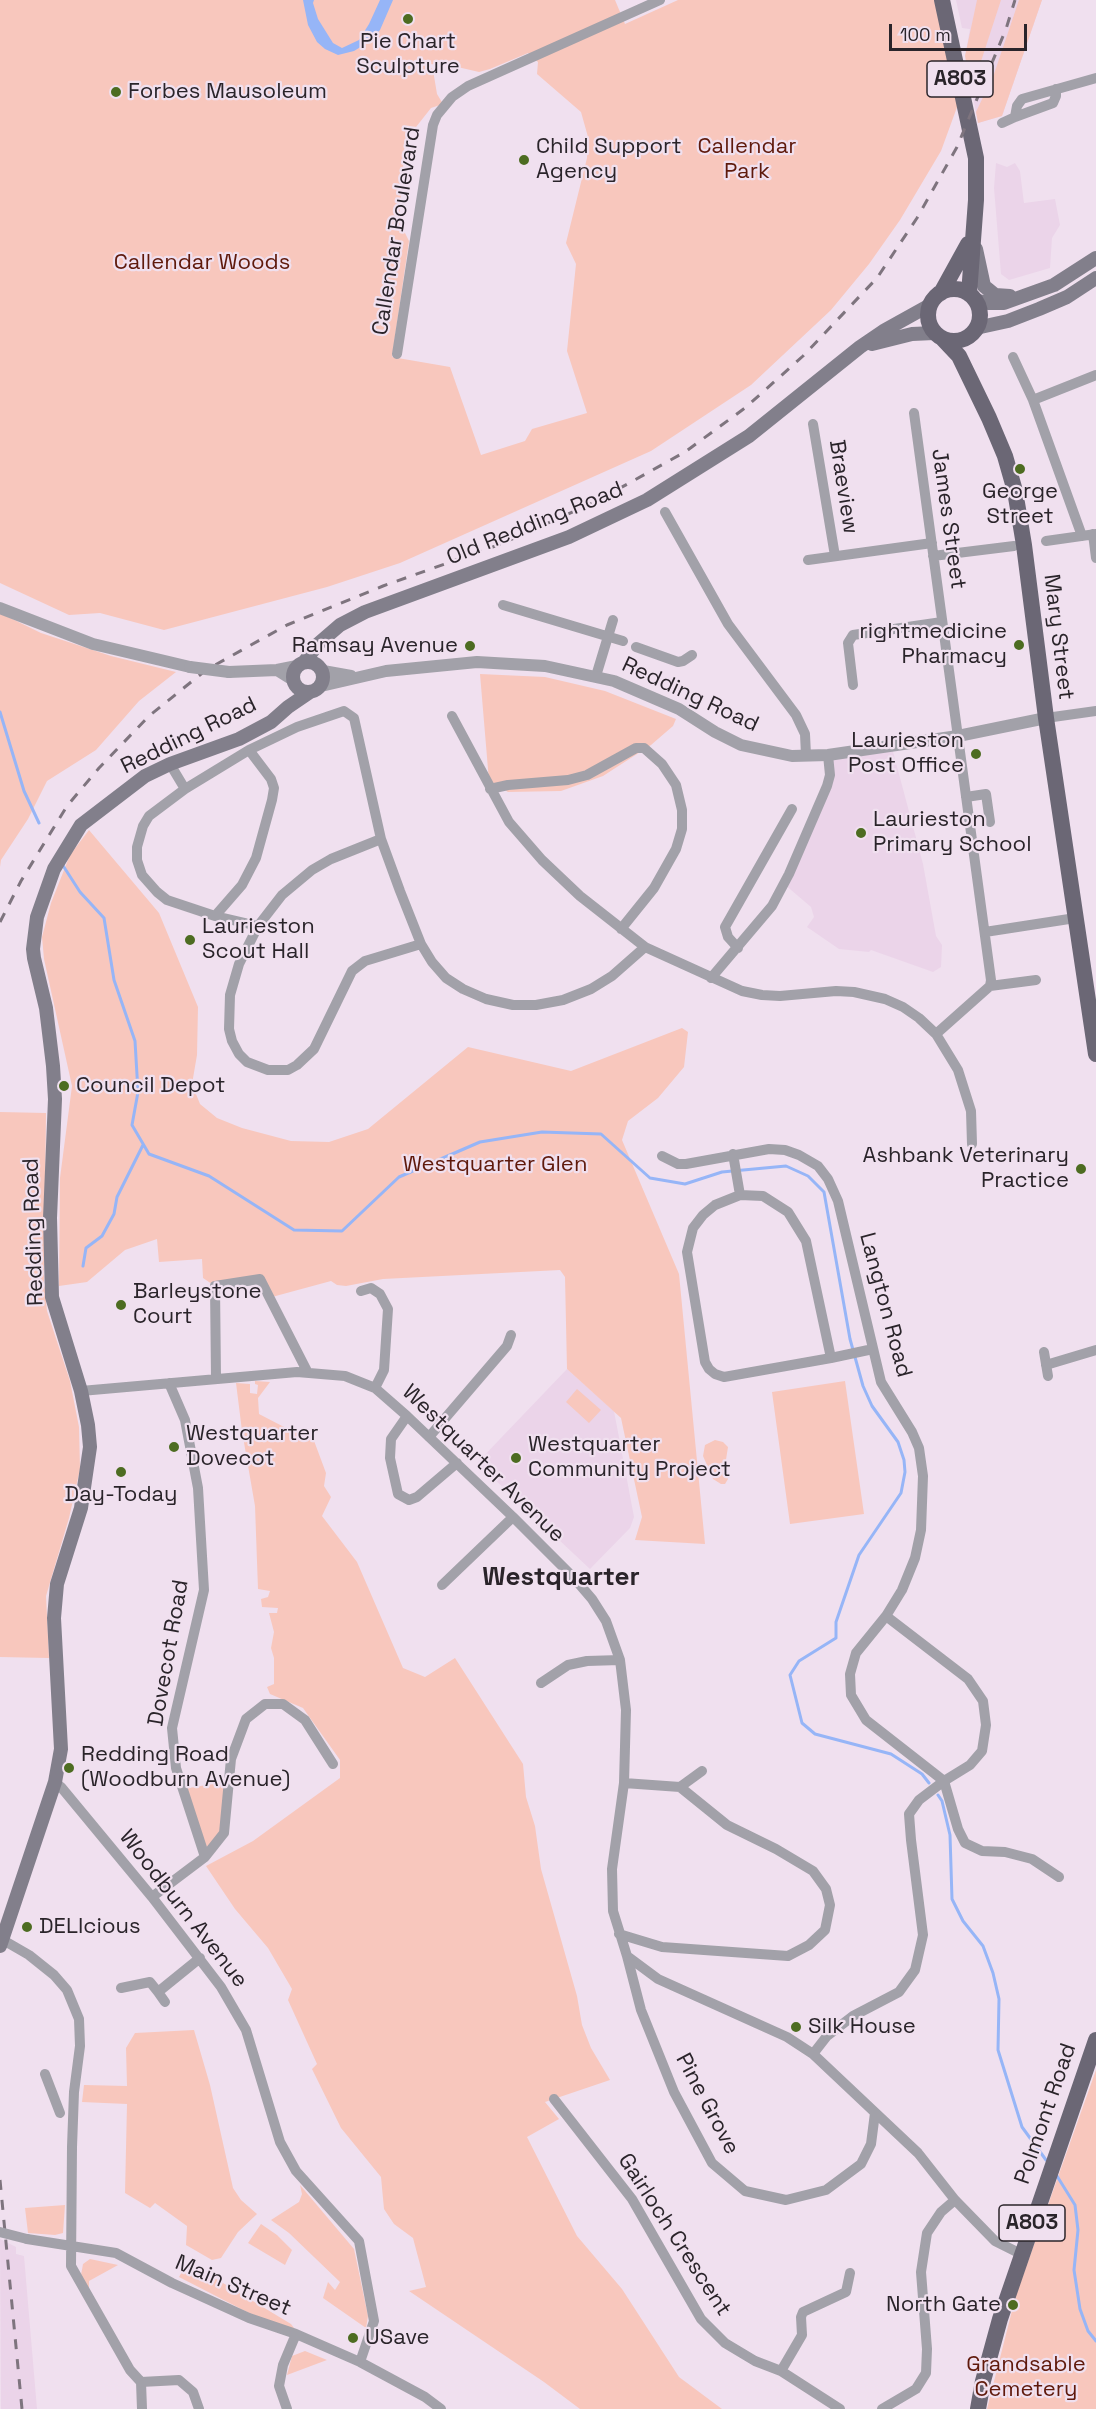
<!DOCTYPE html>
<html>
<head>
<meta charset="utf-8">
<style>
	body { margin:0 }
	#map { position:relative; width:1096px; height:2409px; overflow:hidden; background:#f0e0ef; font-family:"Space Grotesk",sans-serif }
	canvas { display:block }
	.scale { position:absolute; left:889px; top:24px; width:138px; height:27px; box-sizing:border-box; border:3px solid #2a242a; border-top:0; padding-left:8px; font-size:18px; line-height:21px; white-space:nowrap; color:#2a242a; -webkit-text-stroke:4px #f0e0ef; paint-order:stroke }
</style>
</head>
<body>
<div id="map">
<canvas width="1096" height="2409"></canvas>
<div class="scale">100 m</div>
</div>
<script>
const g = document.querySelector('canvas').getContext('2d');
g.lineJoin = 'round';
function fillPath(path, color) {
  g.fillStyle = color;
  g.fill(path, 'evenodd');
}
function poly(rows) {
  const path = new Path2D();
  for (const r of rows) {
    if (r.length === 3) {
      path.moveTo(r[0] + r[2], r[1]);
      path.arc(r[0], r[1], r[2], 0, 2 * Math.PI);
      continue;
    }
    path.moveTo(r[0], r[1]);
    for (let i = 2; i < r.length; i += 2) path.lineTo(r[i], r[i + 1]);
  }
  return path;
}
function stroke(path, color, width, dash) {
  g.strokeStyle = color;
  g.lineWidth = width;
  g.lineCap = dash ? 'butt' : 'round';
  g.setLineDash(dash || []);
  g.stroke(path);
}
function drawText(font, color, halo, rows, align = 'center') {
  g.font = font + ' "Space Grotesk",sans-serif';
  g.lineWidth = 4.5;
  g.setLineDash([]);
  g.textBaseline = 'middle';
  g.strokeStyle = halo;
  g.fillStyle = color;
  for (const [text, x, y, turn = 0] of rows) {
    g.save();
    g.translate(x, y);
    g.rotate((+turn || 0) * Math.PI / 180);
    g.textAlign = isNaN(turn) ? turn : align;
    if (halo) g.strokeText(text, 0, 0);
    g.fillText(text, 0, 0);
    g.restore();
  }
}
const built = poly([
	[956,0,1042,0,1002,116,978,123,965,56,970,29,962,28],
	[996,163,1007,167,1015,163,1020,171,1024,203,1055,199,1060,225,1052,238,1050,268,1009,280,1001,274,994,188],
	[891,744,923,864,936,936,942,945,941,967,933,972,871,950,869,952,839,949,807,927,814,917,811,907,784,884,821,801,828,755],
	[567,1369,614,1411,634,1517,630,1528,590,1569,477,1463],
	[0,2239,16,2247,16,2254,24,2256,37,2409,1,2409]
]);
const green = poly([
	[0,0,615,0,625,24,678,0,934,0,960,99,941,151,900,220,869,264,831,310,751,385,651,451,400,563,327,587,164,630,100,613,69,615,0,583],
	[528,53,538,62,537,74,581,112,588,137,587,158,566,243,576,264,567,351,587,413,532,429,525,441,481,455,450,367,392,357,409,241,399,221,405,141,431,108,443,104,437,94,433,70,428,64,449,65,479,72,490,69],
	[977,0,1001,0,972,89,965,56],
	[1019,0,1042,0,1002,116,978,123,976,112,994,74],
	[0,613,41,633,111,656,176,672,139,701,96,750,47,781,28,819,1,860,0,867],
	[480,674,545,677,605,691,676,719,673,726,651,745,603,776,561,791,508,792,489,781],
	[89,830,159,913,198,1007,197,1055,192,1084,200,1104,217,1118,242,1128,291,1141,329,1142,368,1129,468,1047,571,1071,682,1028,688,1032,684,1067,658,1098,628,1121,622,1140,679,1274,705,1544,635,1540,642,1517,621,1418,567,1369,565,1277,560,1270,383,1279,346,1286,337,1285,331,1281,272,1297,261,1277,212,1284,203,1278,202,1259,159,1262,157,1239,125,1250,87,1282,59,1286,60,1178,72,1086,44,959,42,937,51,903,70,855],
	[0,1112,46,1113,44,1282,47,1311,70,1381,79,1427,80,1469,69,1518,46,1596,49,1658,0,1657],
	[255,1381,270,1382,258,1398,259,1414,286,1428,310,1430,326,1473,324,1486,331,1497,322,1516,357,1562,403,1668,425,1677,455,1658,523,1764,526,1797,535,1826,541,1869,577,1996,582,2025,591,2048,610,2080,545,2102,559,2119,527,2137,577,2236,622,2289,679,2377,722,2409,580,2409,544,2382,409,2291,426,2287,413,2238,394,2224,384,2209,381,2177,341,2128,312,2069,317,2064,288,2000,292,1989,268,1948,235,1909,206,1866,253,1841,340,1778,340,1760,303,1708,270,1694,267,1687,274,1684,274,1658,271,1648,274,1632,269,1613,277,1613,278,1608,262,1607,261,1599,268,1597,270,1591,258,1589,255,1506,242,1431,236,1383,250,1384,250,1393,257,1394,258,1385,255,1384],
	[845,1381,864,1514,790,1524,772,1392],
	[577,1389,601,1410,589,1423,566,1402],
	[715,1440,723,1442,728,1447,725,1466,728,1479,725,1484,721,1484,713,1479,703,1456,705,1445],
	[230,1781,224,1833,205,1857,183,1789],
	[194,2030,210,2085,233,2188,241,2200,257,2214,238,2232,221,2258,212,2260,186,2245,187,2226,155,2203,150,2208,125,2193,127,2104,82,2102,84,2085,127,2086,126,2048,135,2033],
	[1096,2070,1096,2409,987,2409,1016,2295],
	[300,2185,354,2249,368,2316,366,2328,323,2298,328,2282,335,2290,340,2282,289,2233,271,2220,299,2202,302,2194],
	[65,2205,63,2233,55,2235,28,2233,25,2208],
	[261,2224,277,2235,292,2250,285,2265,248,2243],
	[90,2259,118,2265,89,2281,89,2289,81,2275,83,2264],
	[189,2268,194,2268,218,2280,291,2324,297,2332,249,2313,179,2277,183,2270],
	[305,2351,327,2360,287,2375,292,2356]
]);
const water = poly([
	[303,0,314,0,313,3,318,19,333,43,342,48,359,40,369,24,380,0,393,0,380,30,367,43,354,51,338,55,325,49,317,42,308,25]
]);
const stream = poly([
	[0,712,24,791,39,823],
	[62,864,80,892,104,918,114,980,135,1041,138,1092,132,1125,149,1154,209,1176,294,1230,342,1231,399,1177,480,1142,542,1132,601,1134,650,1178,685,1184,722,1172,786,1166,808,1176,824,1192,850,1339,863,1386,872,1406,898,1442,904,1460,905,1472,901,1493,859,1555,836,1622,836,1638,799,1661,790,1675,802,1723,815,1734,891,1754,922,1774,929,1783],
	[83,1266,86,1248,102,1236,114,1214,117,1197,143,1145],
	[938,1795,942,1801,950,1835,952,1899,963,1921,983,1946,993,1973,999,1999,998,2050,1022,2127,1046,2160],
	[1057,2176,1075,2205,1078,2230,1074,2270,1080,2309,1088,2331,1096,2341]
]);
const minor = poly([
	[1015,117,1053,103,1056,96,1056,89],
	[1002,123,1015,117,1017,106,1022,99,1096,78],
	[397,354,433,125,437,115,452,97,468,86,660,0],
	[1013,357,1033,400,1082,536],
	[1033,400,1096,375],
	[914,413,991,980,990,986,936,1034],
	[813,424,835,556],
	[665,512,728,624,796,715,805,734,806,755],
	[1093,534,1096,558],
	[1046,541,1096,534],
	[933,556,1014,546],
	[808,560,932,543],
	[503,605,623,641],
	[636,647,678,662,683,661,692,655],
	[596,676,613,620],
	[853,685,848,643,853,635,942,622],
	[452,716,509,822,542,860,580,896,645,947,742,991,762,995,780,996,836,991,854,992,885,999,903,1007,919,1018,936,1034,958,1070,971,1111,972,1144],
	[1046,718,1096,711],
	[170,764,185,789],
	[490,789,508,785,568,780,587,775,636,748,644,748,662,764,676,785,682,810,682,829,676,849,654,888,621,929],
	[966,797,986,794,990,822],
	[381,839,331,859,312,870,282,895,258,926,239,964,230,995,229,1029,232,1041,239,1054,247,1062,268,1070,288,1070,297,1065,314,1049,352,971,365,961,421,944],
	[215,916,242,885,256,858,272,800,274,788,271,779,249,750],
	[258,926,215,916,167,900,157,892,142,875,137,860,137,847,143,826,149,816,185,789,249,750,297,727,344,711,354,718,381,839,400,891,421,944,432,962,446,978,463,989,486,999,513,1005,536,1005,563,1000,591,989,612,976,645,947],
	[985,932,1069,919],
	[738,948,728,937,725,927,792,809],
	[711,978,772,906,789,874,827,786,830,775,828,755],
	[990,986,1036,980],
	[733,1154,740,1195],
	[662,1156,678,1164,686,1164,769,1149,785,1150,799,1155,818,1166,828,1179,838,1201,881,1382,912,1432,919,1448,923,1476,921,1530,915,1558,902,1590,886,1616,856,1653,850,1674,851,1695,866,1720,944,1781,958,1829,965,1843,982,1851,1005,1852,1032,1859,1059,1877],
	[361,1291,371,1288,380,1294,388,1309,384,1370,375,1388],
	[1044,1352,1048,1376],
	[831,1358,806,1241,788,1212,763,1196,740,1195,715,1205,703,1215,693,1228,687,1252,705,1362,709,1369,715,1374,724,1377,831,1358,873,1349],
	[1046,1365,1096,1350],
	[216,1378,215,1286,260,1279,308,1373],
	[169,1383,185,1420,198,1488,204,1590,172,1728,176,1768,205,1857],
	[81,1391,297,1372,345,1376,375,1388,407,1416,513,1517,574,1578,592,1599,606,1621,620,1660,626,1710,624,1783,612,1869,613,1911,627,1956,658,1979,787,2037,813,2054,918,2153,955,2200,995,2241,1021,2254],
	[407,1416,391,1439,390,1458,398,1494,409,1500,417,1497,457,1463],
	[429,1437,507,1346,511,1335],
	[442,1585,513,1517],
	[541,1683,568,1665,587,1661,620,1660],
	[55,1782,61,1787,152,1897,221,1987,246,2030,280,2142,296,2171,359,2241,374,2321,360,2362],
	[624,1783,680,1787,702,1771],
	[152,1897,205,1857,224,1833,231,1759,246,1719,265,1704,283,1704,305,1720,333,1764],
	[619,1934,662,1947,788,1956,809,1945,825,1930,830,1905,826,1889,813,1871,776,1849,727,1825,680,1787],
	[3,1940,29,1955,54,1975,67,1990,79,2019,80,2046,74,2092,72,2147,71,2266,130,2370,141,2382,179,2380,193,2392,199,2409],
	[627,1956,641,2010,674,2092,712,2163,745,2191,786,2200,826,2190,861,2164,871,2144,875,2113],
	[121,1988,150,1982,158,1992,200,1958],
	[158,1992,165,2002],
	[813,2054,827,2036,853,2016,899,1992,915,1970,923,1935,911,1840,909,1814,919,1800,944,1781,970,1765,982,1751,986,1725,983,1701,968,1679,886,1616],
	[45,2074,60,2113],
	[554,2099,632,2199,701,2319,725,2343,755,2361,781,2371,840,2409],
	[27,2239,116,2253,172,2283,249,2318,296,2334,360,2362,425,2397,441,2409],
	[781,2371,802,2335,801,2317,803,2312,846,2292,850,2273],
	[141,2382,142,2409],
	[287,2409,279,2386,283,2365,296,2334],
	[882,2409,916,2389,926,2373,927,2349,921,2272,927,2233,941,2212,955,2200]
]);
const tertiary = poly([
	[0,608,93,644,190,667],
	[277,670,293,680],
	[323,671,351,676],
	[229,672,277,670,297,666],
	[321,686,386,671,477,662,545,666,614,681,679,709,715,732,741,745,792,756,828,755,958,736,1046,718]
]);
const secondary = poly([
	[976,249,984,286,995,295,1010,296],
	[974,300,988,303,1004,303,1054,285,1096,258],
	[976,328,1008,321,1039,309,1067,297,1096,278],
	[872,344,912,334,934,333],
	[305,661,318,644,340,625,365,612,569,537,647,500,749,436,860,347,885,330,930,305],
	[308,677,15],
	[0,1946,55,1782,61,1749,54,1618,57,1584,81,1508,90,1447,88,1425,81,1391,52,1297,50,1218,55,1099,53,1066,46,1008,34,958,33,949,37,917,54,869,81,825,145,776,170,764,239,739,271,722,288,707,310,692]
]);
const primary = poly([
	[942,0,976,158,976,200,969,294],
	[954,315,26],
	[941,293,968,244],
	[942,338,959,356,989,418,1005,456,1015,491,1024,545,1046,718,1096,1054],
	[978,2409,983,2381,1000,2319,1096,2040]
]);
const rail = poly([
	[0,922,21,881,67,806,99,768,149,716,206,670,287,625,383,586,501,544,595,502,685,452,745,408,803,356,877,278,917,218,957,147,1006,29,1015,0],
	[0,2180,22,2409]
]);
const minorBridge = poly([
	[0,2232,27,2239]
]);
const tertiaryBridge = poly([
	[190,667,229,672]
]);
const markers = [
	[408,19,6,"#4d6c21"],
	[116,92,6,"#4d6c21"],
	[524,160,6,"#4d6c21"],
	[1020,469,6,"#4d6c21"],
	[1019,645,6,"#4d6c21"],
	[470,646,6,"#4d6c21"],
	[976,754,6,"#4d6c21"],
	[861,833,6,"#4d6c21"],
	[190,940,6,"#4d6c21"],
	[64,1086,6,"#4d6c21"],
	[1081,1169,6,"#4d6c21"],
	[121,1305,6,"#4d6c21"],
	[174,1447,6,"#4d6c21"],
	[516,1458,6,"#4d6c21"],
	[121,1472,6,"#4d6c21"],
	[69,1768,6,"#4d6c21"],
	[27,1927,6,"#4d6c21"],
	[796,2027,6,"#4d6c21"],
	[1013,2305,6,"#4d6c21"],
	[353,2338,6,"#4d6c21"]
];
const shields = [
	[960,79,66],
	[1032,2223,66]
];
const shieldNames = [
	["A803",960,79],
	["A803",1032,2223]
];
const poiNames = [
	["Pie Chart",408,42,"center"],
	["Sculpture",408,67,"center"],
	["Forbes Mausoleum",128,92],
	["Child Support",536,147],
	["Agency",536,172],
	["George",1020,492,"center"],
	["Street",1020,517,"center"],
	["rightmedicine",1007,632,"right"],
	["Pharmacy",1007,657,"right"],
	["Ramsay Avenue",458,646,"right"],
	["Laurieston",964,741,"right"],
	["Post Office",964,766,"right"],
	["Laurieston",873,820],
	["Primary School",873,845],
	["Laurieston",202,927],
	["Scout Hall",202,952],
	["Council Depot",76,1086],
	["Ashbank Veterinary",1069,1156,"right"],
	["Practice",1069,1181,"right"],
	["Barleystone",133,1292],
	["Court",133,1317],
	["Westquarter",186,1434],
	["Dovecot",186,1459],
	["Westquarter",528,1445],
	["Community Project",528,1470],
	["Day-Today",121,1495,"center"],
	["Redding Road",81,1755],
	["(Woodburn Avenue)",81,1780],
	["DELIcious",39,1927],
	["Silk House",808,2027],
	["North Gate",1001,2305,"right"],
	["USave",365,2338]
];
const parkNames = [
	["Callendar",747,147],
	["Park",747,172],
	["Callendar Woods",202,263],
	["Westquarter Glen",495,1165],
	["Grandsable",1026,2365],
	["Cemetery",1026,2390]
];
const streetNames = [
	["Callendar Boulevard",397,231,-81],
	["Braeview",843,487,81],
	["James Street",948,519,82],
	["Old Redding Road",535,524,-22],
	["Mary Street",1058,637,83],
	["Redding Road",690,695,25],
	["Redding Road",189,736,-26],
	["Redding Road",34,1232,-92],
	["Langton Road",885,1305,75],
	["Westquarter Avenue",483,1464,44],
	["Dovecot Road",169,1653,-80],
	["Woodburn Avenue",183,1909,52],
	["Pine Grove",707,2104,62],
	["Polmont Road",1046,2114,-71],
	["Gairloch Crescent",674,2235,57],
	["Main Street",233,2286,23]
];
const quarterNames = [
	["Westquarter",561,1578]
];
fillPath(built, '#ebd4e9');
fillPath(green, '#f8c7bd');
fillPath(water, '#96b5f7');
stroke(stream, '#96b5f7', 3);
stroke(minor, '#a2a1a9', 10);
stroke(tertiary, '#a2a1a9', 12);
stroke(secondary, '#827f8b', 14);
stroke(primary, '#6b6775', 16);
stroke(rail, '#7e747e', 3, [10, 10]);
stroke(minorBridge, '#a2a1a9', 10);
stroke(tertiaryBridge, '#a2a1a9', 12);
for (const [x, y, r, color] of markers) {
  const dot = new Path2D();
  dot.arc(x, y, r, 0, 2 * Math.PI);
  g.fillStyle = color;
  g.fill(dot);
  stroke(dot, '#f0e0ef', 2);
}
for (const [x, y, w] of shields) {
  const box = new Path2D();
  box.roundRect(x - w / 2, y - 18, w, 36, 4.5);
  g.fillStyle = '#f0e0ef';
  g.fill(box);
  stroke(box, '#2a242a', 1.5);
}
drawText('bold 21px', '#2a242a', null, shieldNames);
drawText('22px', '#2a242a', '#f0e0ef', poiNames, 'left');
drawText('22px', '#5f190b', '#f0e0ef', parkNames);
drawText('22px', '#2a242a', '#f0e0ef', streetNames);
drawText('bold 26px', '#2a242a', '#f0e0ef', quarterNames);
</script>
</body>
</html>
